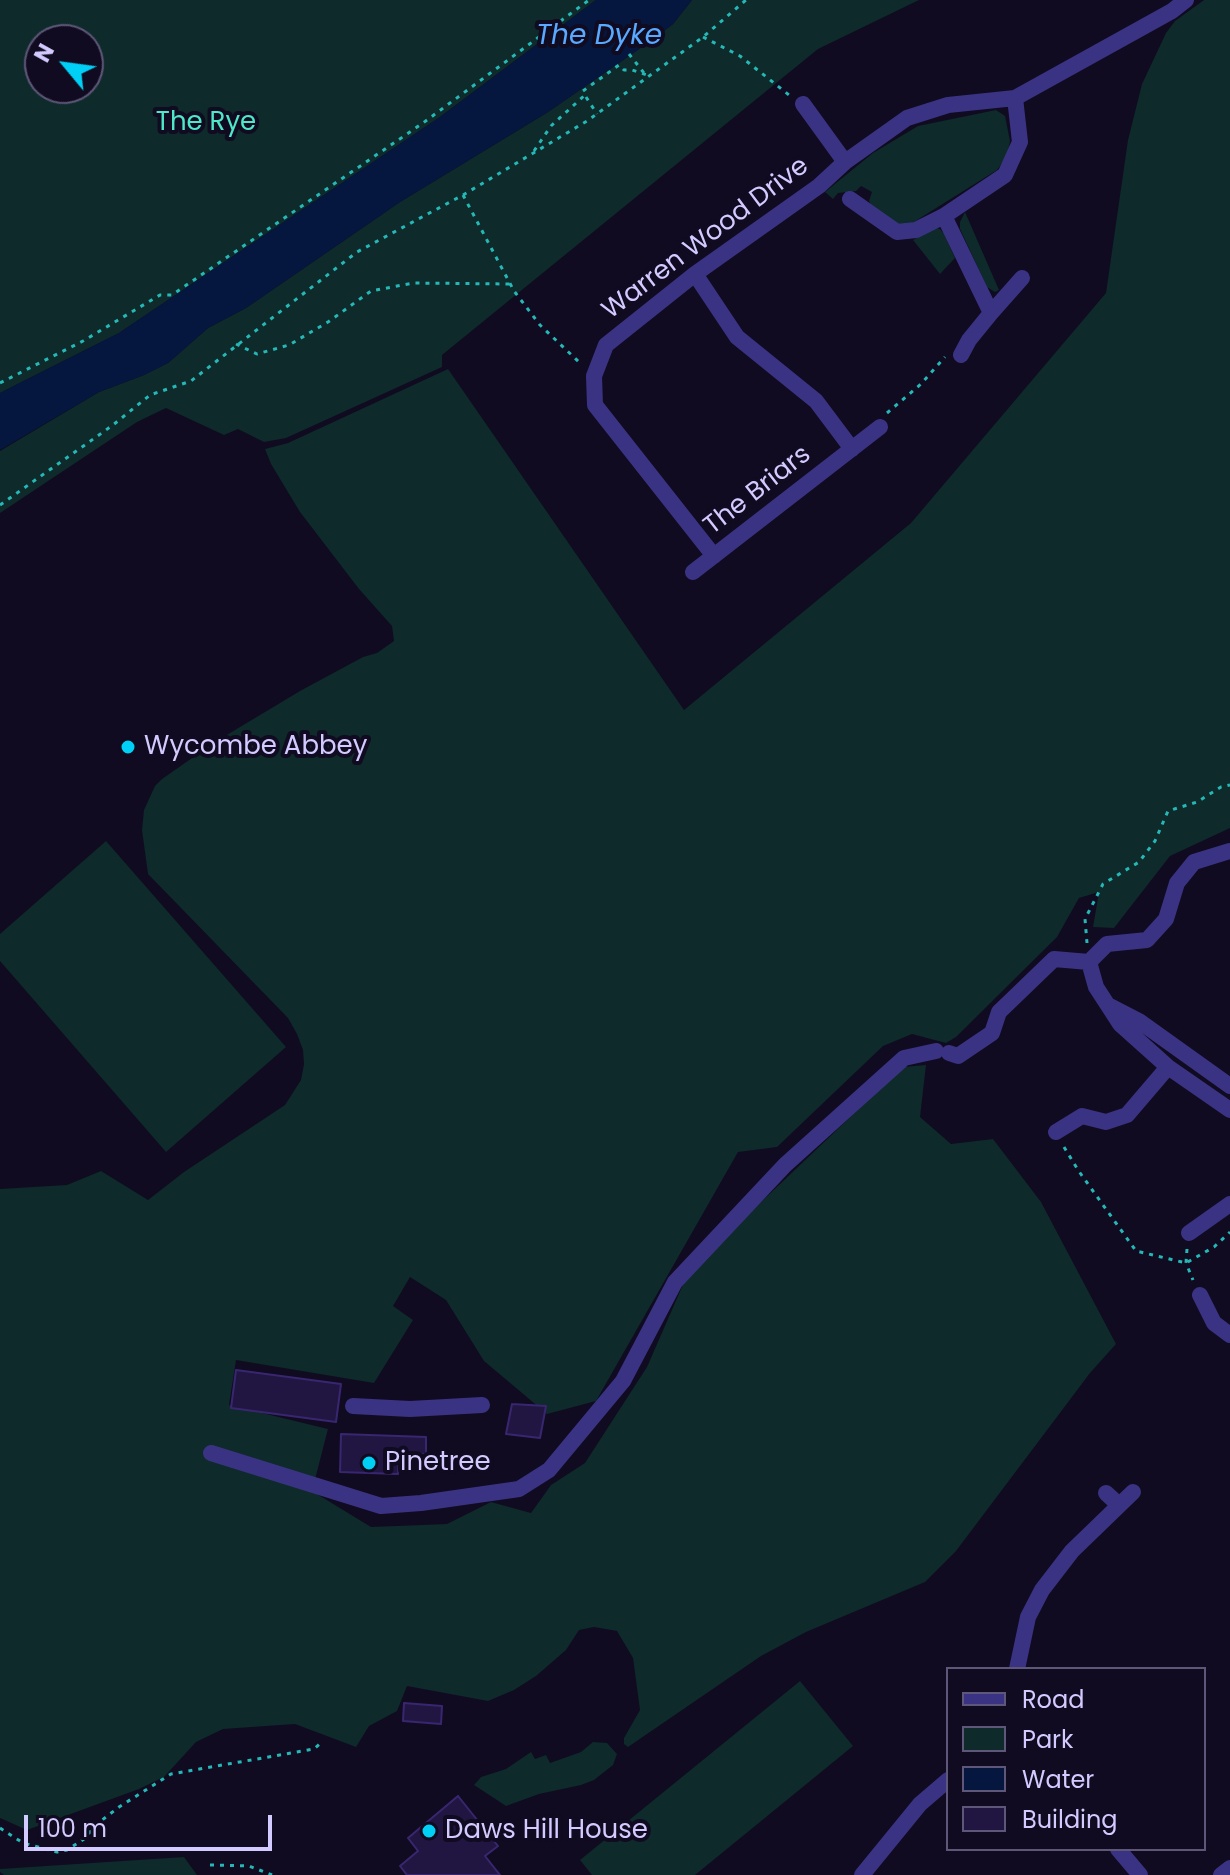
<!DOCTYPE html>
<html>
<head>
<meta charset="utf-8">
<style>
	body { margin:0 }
	#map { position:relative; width:1230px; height:1875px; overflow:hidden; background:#100b20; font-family:Poppins,sans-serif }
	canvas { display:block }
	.legend { position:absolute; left:946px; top:1667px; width:260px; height:184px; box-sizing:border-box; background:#100b20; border:2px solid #5e5779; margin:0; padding:10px 14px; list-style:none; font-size:24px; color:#d3caff }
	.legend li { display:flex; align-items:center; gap:16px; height:40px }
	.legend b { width:40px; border:2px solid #5e5779 }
	.north { position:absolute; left:24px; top:24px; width:80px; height:80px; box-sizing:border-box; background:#100b20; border:2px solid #5e5779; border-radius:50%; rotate:299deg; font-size:22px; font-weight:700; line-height:32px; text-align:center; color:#d3caff }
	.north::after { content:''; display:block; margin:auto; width:28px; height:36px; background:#00d0f5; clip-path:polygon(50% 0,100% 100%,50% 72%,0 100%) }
	.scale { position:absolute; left:24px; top:1815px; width:248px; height:36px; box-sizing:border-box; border:4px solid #d3caff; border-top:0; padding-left:10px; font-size:24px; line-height:28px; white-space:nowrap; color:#d3caff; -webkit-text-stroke:6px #100b20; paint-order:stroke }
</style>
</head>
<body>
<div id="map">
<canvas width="1230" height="1875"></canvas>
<ul class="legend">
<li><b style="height:10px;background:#3a3383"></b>Road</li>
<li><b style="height:22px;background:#0e2a2a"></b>Park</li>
<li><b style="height:22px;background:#06173f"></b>Water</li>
<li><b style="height:22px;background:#211642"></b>Building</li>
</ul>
<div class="north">N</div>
<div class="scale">100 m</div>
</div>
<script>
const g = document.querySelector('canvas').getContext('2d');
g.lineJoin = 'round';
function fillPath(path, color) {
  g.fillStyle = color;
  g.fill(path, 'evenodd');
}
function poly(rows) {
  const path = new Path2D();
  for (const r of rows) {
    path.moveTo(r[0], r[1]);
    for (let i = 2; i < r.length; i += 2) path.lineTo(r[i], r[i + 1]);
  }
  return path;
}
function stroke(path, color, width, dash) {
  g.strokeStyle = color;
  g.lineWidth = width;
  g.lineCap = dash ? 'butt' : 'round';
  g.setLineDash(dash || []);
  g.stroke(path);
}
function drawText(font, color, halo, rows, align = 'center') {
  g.font = font + ' Poppins,sans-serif';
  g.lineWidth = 8;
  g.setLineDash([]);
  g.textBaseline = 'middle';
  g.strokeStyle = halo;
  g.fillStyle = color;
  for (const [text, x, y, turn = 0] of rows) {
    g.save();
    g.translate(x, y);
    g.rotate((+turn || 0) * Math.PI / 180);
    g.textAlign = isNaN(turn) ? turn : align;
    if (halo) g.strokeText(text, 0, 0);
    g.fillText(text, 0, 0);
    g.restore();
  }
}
const green = poly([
	[0,0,596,0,440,117,119,333,0,393],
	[40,40,88,40,88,88,40,88],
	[692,0,919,0,818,49,442,355,442,367,286,438,264,442,238,429,224,435,166,408,137,422,0,513,0,451,99,392,144,375,168,363,208,328,246,308,400,202,548,112,655,38,673,24],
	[1204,0,1230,0,1230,828,1170,856,1114,928,1093,927,1099,892,1079,898,1057,937,956,1037,946,1043,912,1034,883,1046,777,1147,738,1152,596,1401,547,1414,484,1361,446,1300,410,1277,393,1306,413,1320,374,1383,236,1360,229,1405,328,1429,312,1491,371,1527,447,1524,491,1502,531,1513,551,1485,585,1463,647,1367,685,1280,758,1205,903,1067,926,1065,920,1117,951,1144,993,1139,1041,1202,1116,1344,1090,1373,956,1551,925,1582,806,1632,761,1656,628,1747,624,1744,624,1738,640,1710,633,1658,617,1631,594,1627,579,1630,566,1650,536,1676,514,1690,488,1701,407,1686,397,1711,369,1726,356,1747,295,1724,223,1729,196,1742,164,1777,139,1789,27,1830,0,1818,0,1189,67,1185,101,1171,148,1200,184,1172,285,1105,301,1080,304,1064,303,1050,297,1034,288,1018,148,874,142,830,144,810,155,786,162,779,215,742,300,691,363,657,377,653,394,641,392,626,359,589,300,512,271,464,265,449,288,443,448,369,684,710,911,523,1106,293,1128,140,1142,84,1166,33,1175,21],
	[996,110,1005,116,1010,141,1007,156,997,170,909,225,900,225,873,210,869,201,872,192,861,186,856,191,838,193,833,199,825,192,873,153,918,126],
	[965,212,999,290,995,292,987,287,960,229,960,222],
	[936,228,940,229,944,234,955,258,940,274,913,240],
	[106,841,286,1047,166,1152,0,961,0,934],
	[800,1681,853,1746,695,1875,592,1875,580,1860],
	[593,1742,607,1743,617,1754,613,1765,594,1780,581,1785,539,1794,506,1806,474,1785,481,1777,506,1769,531,1752,535,1759,546,1755,550,1763,581,1752],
	[184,1857,197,1875,4,1875,0,1872,0,1869]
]);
const water = poly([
	[596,0,692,0,673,24,655,38,548,112,400,202,246,308,208,328,168,363,144,375,99,392,0,450,0,393,119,333,440,117]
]);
const building = poly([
	[236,1370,341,1384,336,1422,231,1408,236,1370],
	[512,1404,546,1406,540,1438,506,1434,512,1404],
	[341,1434,426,1437,426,1454,399,1453,398,1474,340,1472,341,1434],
	[404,1703,442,1706,441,1724,403,1721,404,1703],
	[458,1796,498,1846,485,1856,500,1875,407,1875,400,1866,418,1851,408,1838,458,1796]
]);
const path = poly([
	[703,37,740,56,789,95],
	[629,54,644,73],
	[583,91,619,65,624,70,632,70,647,75],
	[586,97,597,114],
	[534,151,551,126,585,95],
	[463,195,514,291,540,325,581,364],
	[236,344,257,354,289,345,328,322,371,291,413,283,511,284],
	[0,383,83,341,160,295,172,295,423,123,589,0],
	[887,413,921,384,945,357],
	[0,505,113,425,150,395,191,381,357,252,463,195,587,121,703,37,746,0],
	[1087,943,1085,919,1103,884,1139,862,1155,841,1168,811,1197,802,1221,787,1230,785],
	[1064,1147,1078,1170,1136,1251,1186,1263,1214,1247,1230,1232],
	[1187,1249,1186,1263,1193,1280],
	[0,1828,23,1843,57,1852,67,1850,84,1839,97,1824,119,1807,171,1774,314,1749,322,1742],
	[210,1865,249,1866,272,1875]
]);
const minor = poly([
	[1015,98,1020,142,1005,175,944,216,991,313,1022,278],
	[803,104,845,162],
	[850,199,897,232,916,230,944,216],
	[695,274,737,337,816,401,852,449],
	[961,355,969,340,991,313],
	[714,556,595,405,594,376,606,345,695,274,819,186,845,162,907,118,948,105,1015,98,1172,11,1186,0],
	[693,572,880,427],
	[1230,851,1194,862,1177,883,1166,919,1147,940,1107,944,1089,962,1096,987,1120,1024,1168,1067,1230,1110],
	[1110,1006,1139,1021,1230,1086],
	[949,1053,958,1056,992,1033,999,1012,1054,959,1089,962],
	[1056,1132,1082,1116,1106,1122,1127,1115,1168,1067],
	[1189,1233,1230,1204],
	[1200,1295,1214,1323,1230,1335],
	[353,1406,410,1409,482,1405],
	[211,1453,381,1506,421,1503,519,1489,549,1470,623,1381,675,1282,785,1165,904,1058,936,1051],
	[1106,1493,1119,1505],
	[1017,1669,1028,1617,1042,1590,1072,1551,1133,1492],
	[1118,1849,1140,1875],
	[862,1875,920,1804,948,1780],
	[1221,1875,1230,1868]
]);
const markers = [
	[128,747,8,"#00d0f5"],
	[369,1463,8,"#00d0f5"],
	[429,1831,8,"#00d0f5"]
];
const parkNames = [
	["The Rye",206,123]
];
const streetNames = [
	["Warren Wood Drive",706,239,-37],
	["The Briars",758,491,-38]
];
const poiNames = [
	["Wycombe Abbey",144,747],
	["Pinetree",385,1463],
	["Daws Hill House",445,1831]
];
const waterNames = [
	["The Dyke",599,37]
];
fillPath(green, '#0e2a2a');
fillPath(water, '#06173f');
fillPath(building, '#211642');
stroke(building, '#392670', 2);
stroke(path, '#25b8b7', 3, [4, 6]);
stroke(minor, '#3a3383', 16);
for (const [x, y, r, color] of markers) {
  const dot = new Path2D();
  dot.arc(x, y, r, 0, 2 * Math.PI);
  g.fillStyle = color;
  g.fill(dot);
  stroke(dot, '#100b20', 3);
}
drawText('26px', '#4ee7c9', '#100b20', parkNames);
drawText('26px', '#d3caff', '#100b20', streetNames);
drawText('26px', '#d3caff', '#100b20', poiNames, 'left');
drawText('italic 28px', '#58a9ff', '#100b20', waterNames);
</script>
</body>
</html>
